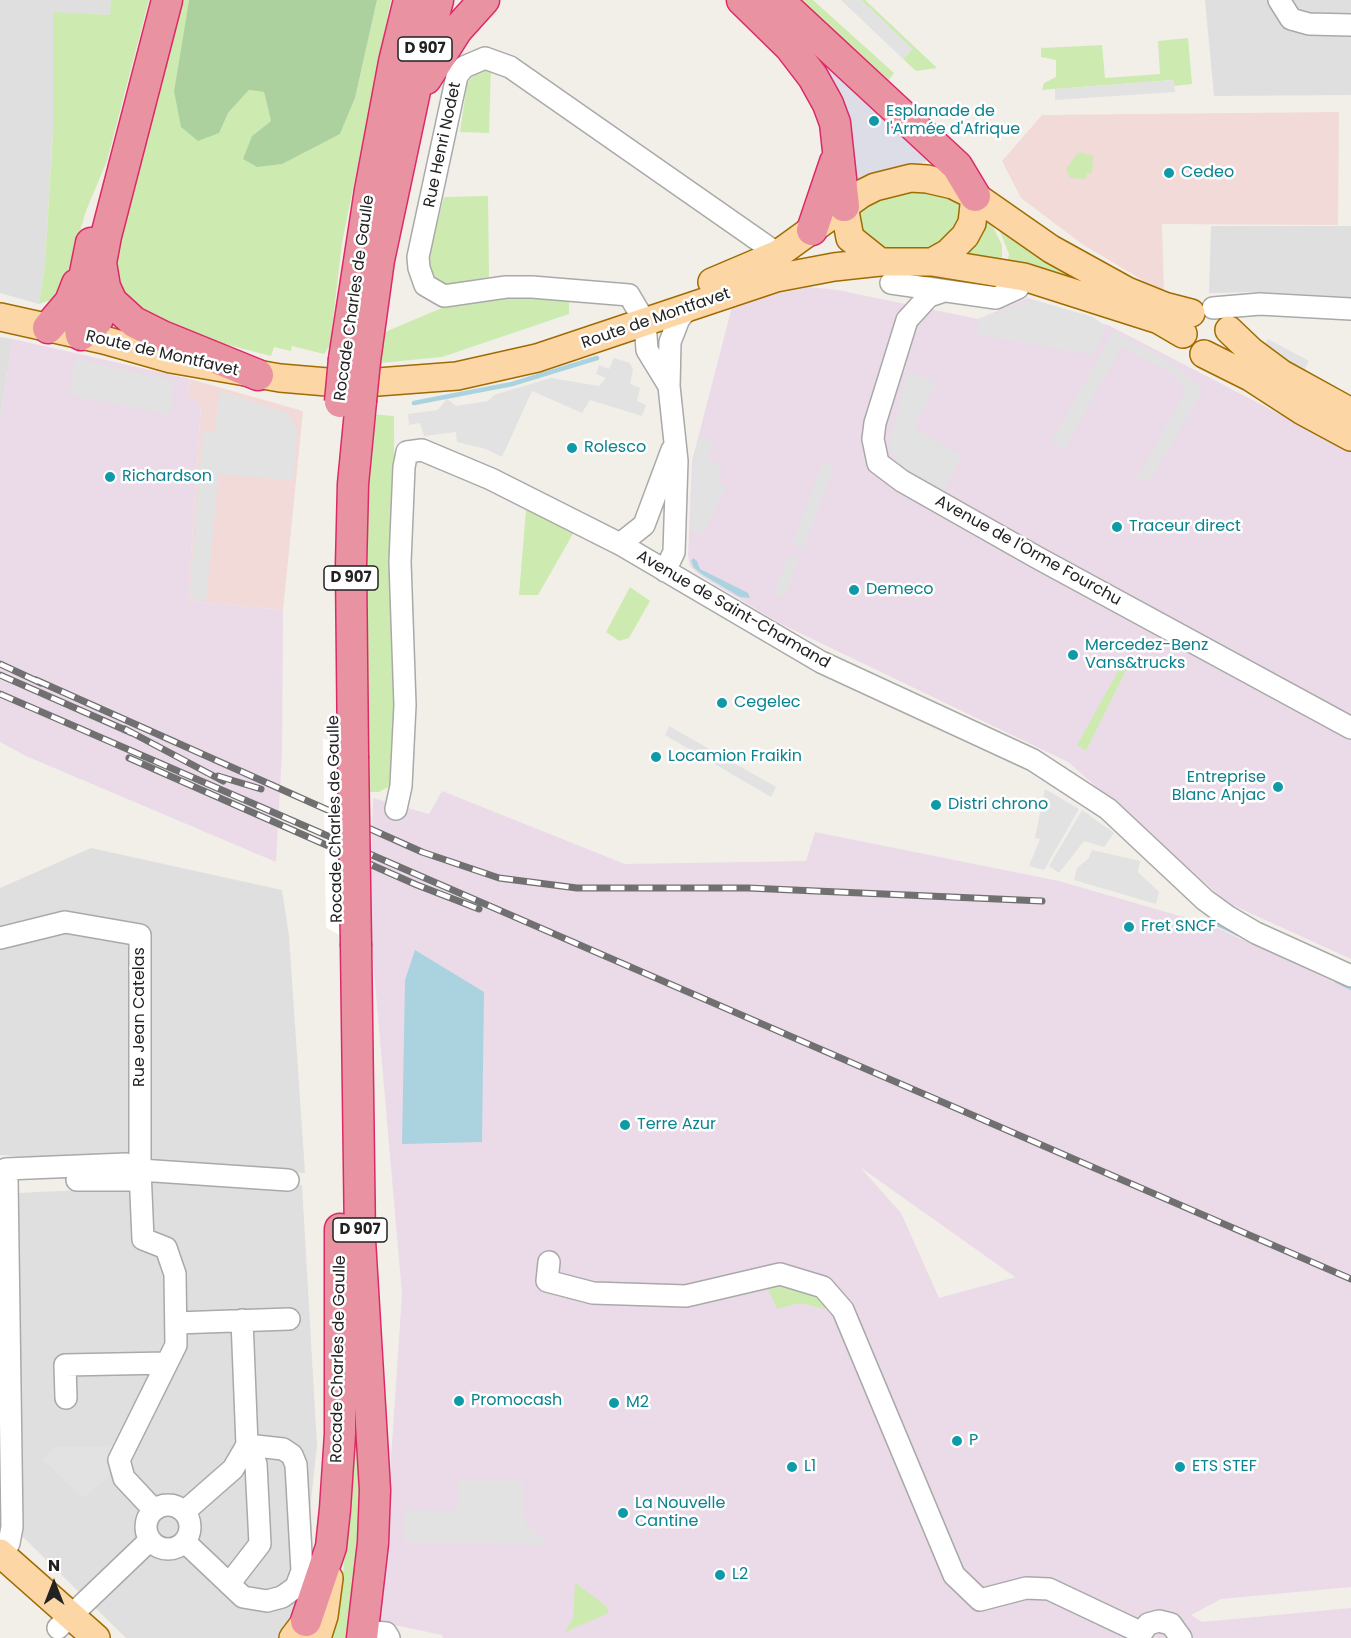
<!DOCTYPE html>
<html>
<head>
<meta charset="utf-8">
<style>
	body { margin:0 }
	#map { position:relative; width:1351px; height:1638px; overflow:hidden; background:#f2efe9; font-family:Poppins,sans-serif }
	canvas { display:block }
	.north { position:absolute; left:24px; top:1554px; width:60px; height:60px; -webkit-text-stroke:4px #fff; paint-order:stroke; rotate:0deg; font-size:16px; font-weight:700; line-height:24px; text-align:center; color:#222 }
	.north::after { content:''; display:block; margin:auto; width:21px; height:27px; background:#222; clip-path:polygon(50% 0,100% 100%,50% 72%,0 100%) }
</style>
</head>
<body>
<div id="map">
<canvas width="1351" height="1638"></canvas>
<div class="north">N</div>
</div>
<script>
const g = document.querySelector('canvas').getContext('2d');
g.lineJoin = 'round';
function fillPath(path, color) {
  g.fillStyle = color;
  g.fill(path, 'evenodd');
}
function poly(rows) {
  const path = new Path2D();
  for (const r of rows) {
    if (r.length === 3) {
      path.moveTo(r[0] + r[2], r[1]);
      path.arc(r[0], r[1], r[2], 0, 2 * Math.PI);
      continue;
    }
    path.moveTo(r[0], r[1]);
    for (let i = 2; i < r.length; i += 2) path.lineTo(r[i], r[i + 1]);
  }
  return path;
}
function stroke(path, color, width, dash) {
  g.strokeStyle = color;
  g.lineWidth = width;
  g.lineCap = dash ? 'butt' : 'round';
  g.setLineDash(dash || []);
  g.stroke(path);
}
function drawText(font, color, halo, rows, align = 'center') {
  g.font = font + ' Poppins,sans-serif';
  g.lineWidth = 5;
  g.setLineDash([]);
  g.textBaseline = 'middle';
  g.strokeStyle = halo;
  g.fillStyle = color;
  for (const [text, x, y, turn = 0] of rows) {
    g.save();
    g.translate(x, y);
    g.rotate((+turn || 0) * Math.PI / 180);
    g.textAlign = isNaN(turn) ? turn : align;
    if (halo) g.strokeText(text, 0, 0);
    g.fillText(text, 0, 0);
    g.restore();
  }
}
const residential = poly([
	[0,0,111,0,111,15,53,13,53,133,45,264,39,304,0,293],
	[1205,0,1351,0,1351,95,1214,96],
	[1211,226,1351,226,1351,297,1261,292,1209,293],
	[0,337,13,339,0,421],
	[91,848,282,890,289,936,305,1173,0,1155,0,888],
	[155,1172,302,1185,317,1445,300,1602,279,1638,126,1638,20,1534,17,1193,124,1188]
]);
const commercial = poly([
	[1339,112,1338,225,1162,224,1164,293,1082,244,1021,198,1002,161,1042,115],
	[190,379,303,411,283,610,188,601,201,406,188,393]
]);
const industrial = poly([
	[809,287,838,290,978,319,1028,298,1094,318,1102,324,1108,325,1351,451,1351,959,1228,903,1068,762,779,623,698,574,690,566,688,556,692,461,733,303],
	[13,339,190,379,188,393,201,406,188,601,283,610,282,751,276,862,26,756,0,742,0,421],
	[442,791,625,864,806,861,815,832,1059,881,1211,925,1351,990,1351,1587,1221,1599,1191,1615,1202,1622,1351,1608,1351,1638,443,1638,442,1635,380,1622,402,1294,370,925,373,798,429,814],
	[860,1167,1015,1277,1016,1277,939,1298,901,1213]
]);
const grass = poly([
	[111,0,149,0,107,161,86,211,64,285,57,298,39,304,45,264,53,133,53,12,110,15],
	[178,0,189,0,174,91,228,113,249,90,264,92,271,121,252,136,311,147,340,134,355,98,377,0,391,0,342,243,330,345,324,354,292,346,291,351,274,347,271,356,182,333,136,310,119,290,113,243],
	[798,0,813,0,894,73,889,80],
	[861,0,865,0,937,68,916,71,903,59,912,49],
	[1188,38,1192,84,1174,86,1173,80,1042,90,1044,83,1056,77,1056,60,1041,57,1041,48,1102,45,1105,78,1160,74,1158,41],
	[491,68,489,133,460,132,467,84,474,74],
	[1078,152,1093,156,1092,173,1087,173,1086,179,1070,178,1066,169],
	[908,188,960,201,964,210,956,230,932,248,895,253,866,242,856,209],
	[488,196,489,277,443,286,431,277,427,264,444,197],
	[989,219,1002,245,1002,264,962,256],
	[998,227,1131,302,1007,265,1009,254],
	[504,297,569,298,569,314,442,357,380,363,385,332,456,302],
	[372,414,394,416,395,778,390,786,379,792,365,792,366,515],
	[526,510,574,532,538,595,519,595],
	[630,587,650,601,629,638,619,641,606,632],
	[1121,666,1128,666,1086,751,1077,745],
	[775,1286,812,1294,821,1300,825,1309,800,1303,777,1309,768,1289],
	[357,1332,361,1532,352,1638,328,1638,342,1586,350,1489],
	[575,1583,606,1606,609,1613,565,1632,573,1618]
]);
const forest = poly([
	[189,0,377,0,355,98,340,134,282,164,257,167,243,159,252,136,271,121,264,92,249,90,228,113,219,133,198,141,181,127,174,91]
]);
const parking = poly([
	[841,0,861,0,913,49,903,59],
	[1174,80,1175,92,1055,100,1055,89],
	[1033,300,1093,317,1102,324,1106,330,1092,355,976,334,979,319],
	[1113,331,1170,362,1203,391,1151,478,1136,480,1185,391,1174,374,1121,347,1065,449,1051,442],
	[1268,339,1309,361,1304,371,1262,349],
	[614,358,630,363,633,370,630,384,640,388,637,401,646,405,642,416,590,400,582,413,532,391,502,457,486,449,457,442,456,432,424,436,420,423,409,425,408,414,438,410,447,399,456,406,488,401,494,395,551,378,599,386,606,378,596,374,599,365,609,369],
	[75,359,174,381,170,415,70,395],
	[907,372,937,383,914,428,962,456,944,490,902,466,890,451,890,441],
	[220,391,288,413,297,430,293,480,219,474,206,601,189,600,203,432,215,431],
	[700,436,713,441,707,459,723,465,716,482,726,487,702,534,691,533,694,455],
	[823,462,834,466,804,549,792,544],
	[788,555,799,559,784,598,774,594],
	[669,726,776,787,771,797,665,735],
	[1045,789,1079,809,1044,870,1029,866,1040,839,1035,838],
	[1082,810,1114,833,1104,847,1084,841,1059,873,1049,866],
	[1092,850,1140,861,1138,872,1159,892,1156,904,1074,880,1077,868,1089,858],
	[115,1446,113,1473,83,1498,43,1460,53,1447],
	[459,1479,522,1480,525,1524,549,1545,403,1542,405,1510,458,1511]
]);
const plaza = poly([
	[831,60,928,159,925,162,904,167,852,185,818,69]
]);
const water = poly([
	[693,558,697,561,700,569,748,593,750,598,740,597,703,575,694,568,691,561],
	[415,950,484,992,482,1142,402,1144,405,980]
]);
const pier = poly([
	[323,738,365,763,369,953,326,927]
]);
const stream = poly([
	[414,403,512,384,597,358],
	[1213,922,1238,934],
	[1337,981,1351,988]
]);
const minor = poly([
	[1279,0,1291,19,1309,24,1351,25],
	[891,283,996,298,1018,288,1024,277],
	[941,292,929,296,907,320,875,423,873,439,878,463,902,481,1038,558,1351,728],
	[1213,308,1260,304,1351,309],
	[669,386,647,350,645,322,629,295,532,287,506,287,444,296,425,285,419,268,418,257,457,76,464,67,485,58,510,67,778,254],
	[620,544,644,525,672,450],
	[665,571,674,552,677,461,669,386,670,342,679,319,689,307],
	[396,809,401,786,405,705,400,562,404,467,407,452,422,450,491,479,620,544,821,662,1033,760,1108,809,1205,900,1227,916,1256,933,1351,976],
	[0,938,65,922,140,935,140,1170,126,1164,6,1169,0,1172],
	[77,1180,139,1180],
	[549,1262,547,1281,593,1293,686,1296,780,1274,823,1287,843,1310,954,1575,980,1600,1026,1588,1049,1589,1140,1632],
	[176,1323,289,1319],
	[66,1398,65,1365,167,1363],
	[168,1527,22],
	[154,1510,124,1478,119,1460,176,1345,175,1274,166,1248,143,1239,140,1170,288,1180],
	[184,1512,233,1469,247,1445,242,1320],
	[185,1542,243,1597,267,1601,282,1597,296,1587,302,1571,296,1465,292,1455,283,1449,247,1445],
	[0,1558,9,1543,12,1527,7,1179],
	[229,1584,260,1544,256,1464,247,1445],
	[58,1628,150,1540],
	[363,1631,386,1633,389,1638],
	[1138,1638,1148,1624,1159,1621,1171,1624,1181,1638]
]);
const major = poly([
	[844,206,850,238,880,262],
	[932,262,1024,277,1159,320,1183,334],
	[712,282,778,254,861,194,875,187,911,178,927,179,953,185,975,196,1051,249,1127,291,1164,306,1191,313],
	[0,317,104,340,171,359,280,378,351,384,457,376,537,358,776,278,834,267,880,262,932,262,948,253,965,236,972,223,975,196],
	[1229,330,1251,351,1282,374,1351,412],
	[1204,354,1250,377,1301,410,1351,437],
	[0,1553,96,1638],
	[293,1638,306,1621],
	[317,1638,324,1616,329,1578]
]);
const highway = poly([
	[167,0,106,236,101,263,105,287,112,302,134,322,162,336,258,375],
	[742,0,790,47,813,77,828,104,835,123,844,206],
	[778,0,957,166,975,196],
	[426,79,457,30,484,0],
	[812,230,835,162],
	[91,243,77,313,81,335,97,321,101,312,105,287],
	[48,328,70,302,77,284],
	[344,359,370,190,394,62,409,0],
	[365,361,379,260,418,77,438,0],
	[353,756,351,566,353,484,361,401],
	[356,946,360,1240,375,1490,373,1543,362,1638],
	[306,1621,331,1547,335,1509,340,1434,340,1229]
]);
const rail = poly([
	[0,664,41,683],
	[0,675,132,733],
	[36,680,422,852,499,878,577,888,748,888,1042,901],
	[0,694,1351,1279],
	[125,729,223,781],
	[129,758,417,885,479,909],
	[218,776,261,789]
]);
const highwayBridge = poly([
	[361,401,365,361],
	[340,402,344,359],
	[353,756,356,946]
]);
const markers = [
	[874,121,6,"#0f9aa8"],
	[1169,173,6,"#0f9aa8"],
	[572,448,6,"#0f9aa8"],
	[110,477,6,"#0f9aa8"],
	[1117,527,6,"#0f9aa8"],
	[854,590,6,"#0f9aa8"],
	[1073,655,6,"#0f9aa8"],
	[722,703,6,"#0f9aa8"],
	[656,757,6,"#0f9aa8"],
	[1278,787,6,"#0f9aa8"],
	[936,805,6,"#0f9aa8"],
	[1129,927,6,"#0f9aa8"],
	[625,1125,6,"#0f9aa8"],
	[459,1401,6,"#0f9aa8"],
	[614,1403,6,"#0f9aa8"],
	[957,1441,6,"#0f9aa8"],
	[792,1467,6,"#0f9aa8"],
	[1180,1467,6,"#0f9aa8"],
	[623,1513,6,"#0f9aa8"],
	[720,1575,6,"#0f9aa8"]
];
const shields = [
	[425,49,54],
	[351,578,54],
	[360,1230,54]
];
const shieldNames = [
	["D 907",425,49],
	["D 907",351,578],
	["D 907",360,1230]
];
const cultureNames = [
	["Esplanade de",886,112],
	["l'Armée d'Afrique",886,130],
	["Cedeo",1181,173],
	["Rolesco",584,448],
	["Richardson",122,477],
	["Traceur direct",1129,527],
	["Demeco",866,590],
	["Mercedez-Benz",1085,646],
	["Vans&trucks",1085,664],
	["Cegelec",734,703],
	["Locamion Fraikin",668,757],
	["Entreprise",1266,778,"right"],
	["Blanc Anjac",1266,796,"right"],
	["Distri chrono",948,805],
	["Fret SNCF",1141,927],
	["Terre Azur",637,1125],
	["Promocash",471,1401],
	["M2",626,1403],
	["P",969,1441],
	["L1",804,1467],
	["ETS STEF",1192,1467],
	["La Nouvelle",635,1504],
	["Cantine",635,1522],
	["L2",732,1575]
];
const streetNames = [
	["Rue Henri Nodet",443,145,-78],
	["Rocade Charles de Gaulle",355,298,-82],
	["Route de Montfavet",656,319,-19],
	["Route de Montfavet",162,354,13],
	["Avenue de l'Orme Fourchu",1028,551,29],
	["Avenue de Saint-Chamand",733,610,30],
	["Rocade Charles de Gaulle",336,819,-91],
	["Rue Jean Catelas",140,1017,-90],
	["Rocade Charles de Gaulle",339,1359,-89]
];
fillPath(residential, '#e0dfdf');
fillPath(commercial, '#f2dad9');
fillPath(industrial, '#ebdbe8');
fillPath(grass, '#cdebb0');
fillPath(forest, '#add19e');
fillPath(parking, '#e2e2e2');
fillPath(plaza, '#dddde8');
fillPath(water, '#aad3df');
fillPath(pier, '#fff');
stroke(stream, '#aad3df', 4.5);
stroke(minor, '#a9a9a9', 24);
stroke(major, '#a06b00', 30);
stroke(highway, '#dc2a67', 33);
stroke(minor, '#fff', 21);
stroke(major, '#fcd6a4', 27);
stroke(highway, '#e892a2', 30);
stroke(rail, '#707070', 7);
stroke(rail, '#fff', 4.5, [14]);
stroke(highwayBridge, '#dc2a67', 33, []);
stroke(highwayBridge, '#e892a2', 30);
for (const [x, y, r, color] of markers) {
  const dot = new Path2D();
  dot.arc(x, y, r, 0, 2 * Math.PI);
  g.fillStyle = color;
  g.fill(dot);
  stroke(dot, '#fff', 2);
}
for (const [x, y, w] of shields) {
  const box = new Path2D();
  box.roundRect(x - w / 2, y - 12, w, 24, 4.5);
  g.fillStyle = '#fff';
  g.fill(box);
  stroke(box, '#222', 1.5);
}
drawText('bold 15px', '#222', null, shieldNames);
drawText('16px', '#0d838f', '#fff', cultureNames, 'left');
drawText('16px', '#222', '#fff', streetNames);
</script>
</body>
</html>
